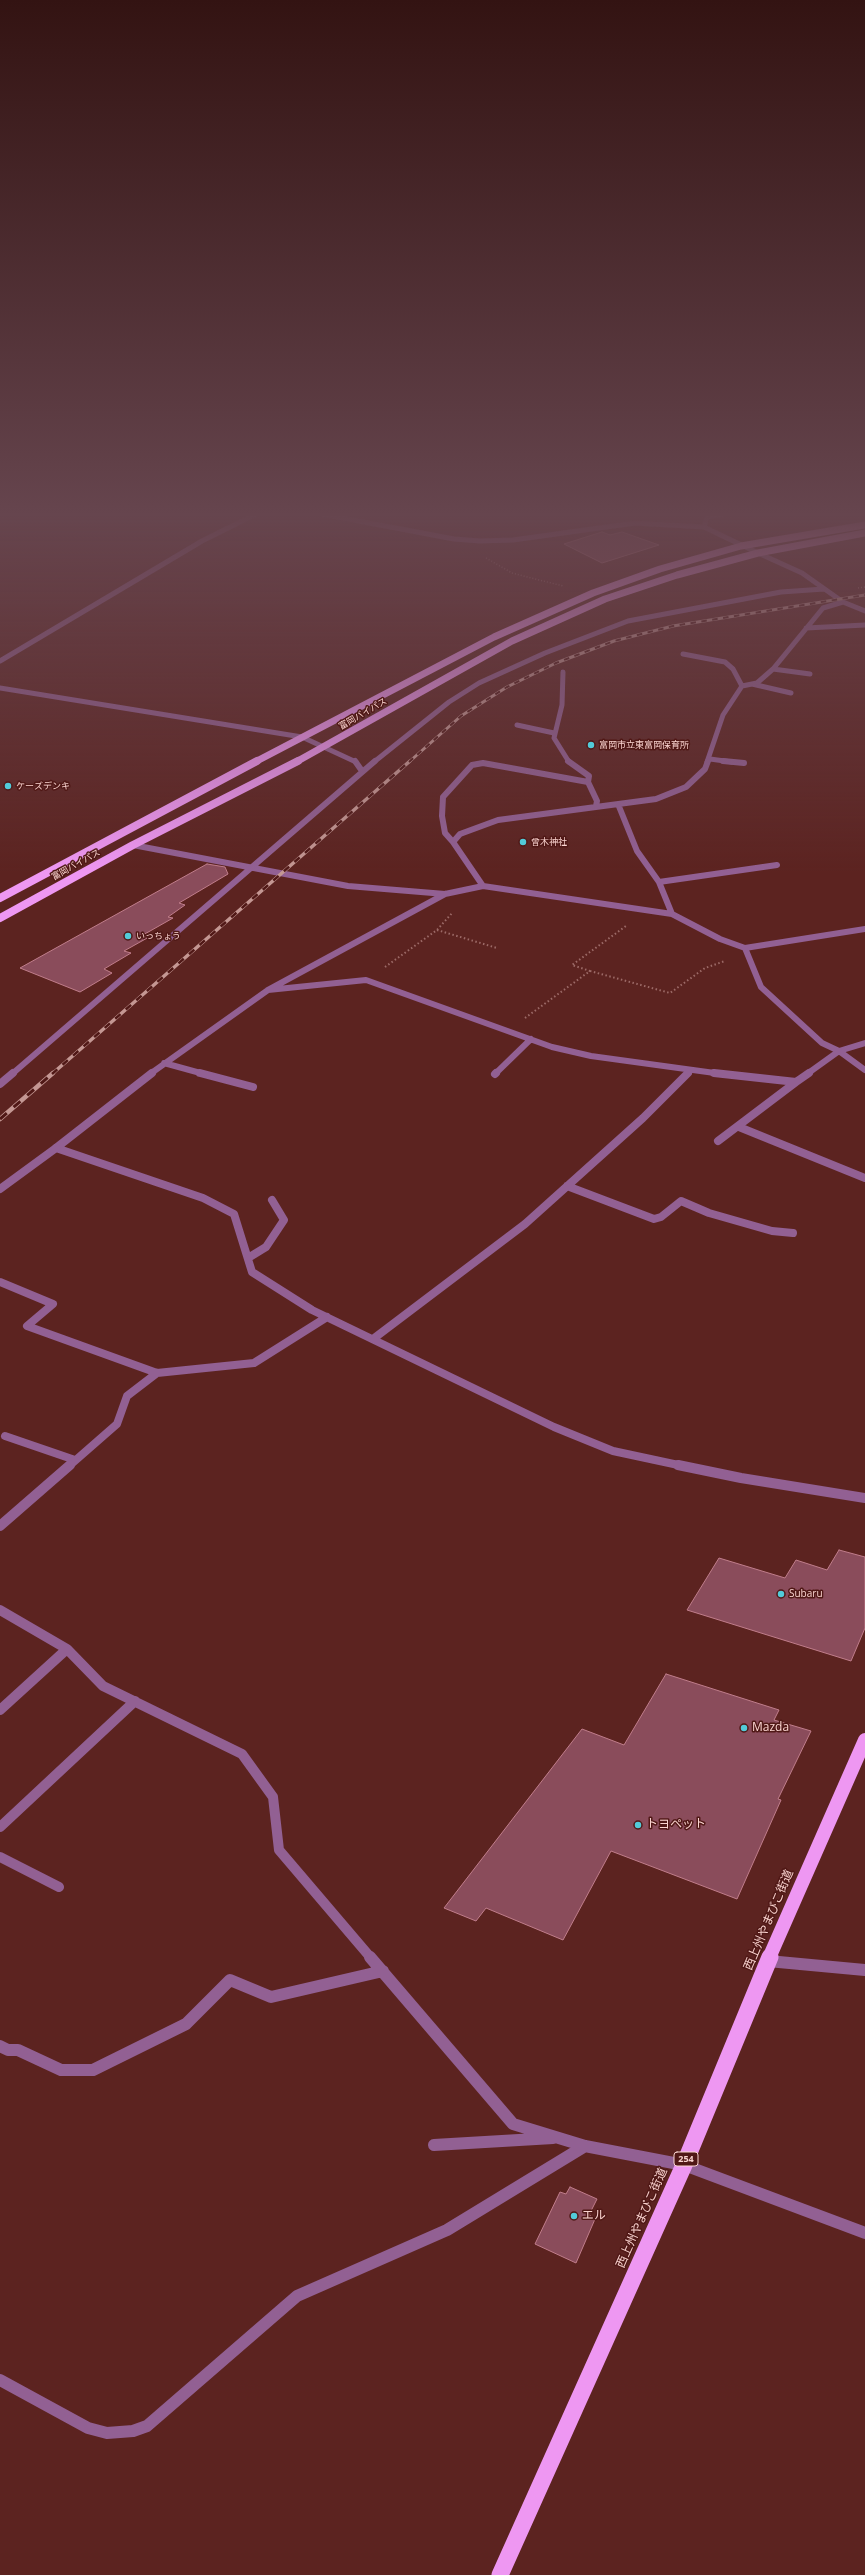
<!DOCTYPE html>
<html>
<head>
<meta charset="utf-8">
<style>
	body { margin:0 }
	canvas { display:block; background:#5c2320 }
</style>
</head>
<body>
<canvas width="865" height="2575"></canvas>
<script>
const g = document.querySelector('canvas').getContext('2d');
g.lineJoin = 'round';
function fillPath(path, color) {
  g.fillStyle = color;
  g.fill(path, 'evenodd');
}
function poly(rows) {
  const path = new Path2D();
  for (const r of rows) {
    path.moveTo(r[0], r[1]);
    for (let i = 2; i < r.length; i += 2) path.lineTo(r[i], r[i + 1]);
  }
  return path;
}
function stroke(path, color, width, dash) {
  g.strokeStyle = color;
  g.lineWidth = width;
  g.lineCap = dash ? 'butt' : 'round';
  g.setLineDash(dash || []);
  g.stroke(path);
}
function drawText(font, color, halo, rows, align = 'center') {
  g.font = font + ' "Open Sans","Noto Sans JP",sans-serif';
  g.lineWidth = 3;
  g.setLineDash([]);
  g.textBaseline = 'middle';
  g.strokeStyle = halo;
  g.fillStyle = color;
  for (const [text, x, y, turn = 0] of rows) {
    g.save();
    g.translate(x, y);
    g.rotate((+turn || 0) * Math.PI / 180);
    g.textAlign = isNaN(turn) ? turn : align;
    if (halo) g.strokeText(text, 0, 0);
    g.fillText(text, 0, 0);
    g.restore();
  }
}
const building = poly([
	[602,532,610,535,622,532,659,545,602,563,564,544,602,532],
	[207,864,225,867,228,874,179,903,185,905,168,917,173,918,143,935,149,937,124,951,131,953,104,969,112,973,80,992,20,968,207,864],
	[839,1550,865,1557,865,1628,851,1661,687,1610,719,1558,785,1578,796,1560,827,1570,839,1550],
	[666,1674,779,1710,774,1720,811,1731,778,1799,781,1800,737,1899,611,1851,563,1940,486,1908,476,1921,444,1908,582,1729,624,1745,666,1674],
	[570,2187,597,2199,589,2215,595,2219,576,2263,535,2244,560,2192,566,2194,570,2187]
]);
const pathFar1 = poly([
	[486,558,512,573,563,586],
	[858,588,865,587]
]);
const path = poly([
	[437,930,497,948],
	[385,967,437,930,453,912],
	[590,971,670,993,705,968,725,961],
	[525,1018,590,971,572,965,626,926]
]);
const service = poly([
	[839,1051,865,1043]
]);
const minorFar4 = poly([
	[311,512,454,539,480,541,513,540,635,523,704,527],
	[758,553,802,573,843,602,865,611],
	[806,628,865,625],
	[683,654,725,662,733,669,742,686,723,715,707,762],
	[0,661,202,541,260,512],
	[773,669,810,674],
	[563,672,562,705,554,738,569,762],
	[752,684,791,693],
	[742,686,757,683,773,669,823,608,843,602],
	[0,688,302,737,356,762],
	[517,725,554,733],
	[710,759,732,762],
	[374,762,449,702,479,683,545,653,628,621,781,592,824,589]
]);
const minorFar3 = poly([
	[355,761,362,771],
	[568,761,589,776,588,782,597,801,596,806],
	[723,761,744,763],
	[618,804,637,851,659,882,672,914],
	[453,842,445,833,442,816,443,797,472,765,483,763,588,782],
	[133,845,348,886,445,894,483,886,672,914,720,939,745,948,865,929],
	[659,882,777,865],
	[483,886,453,842,460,834,498,820,656,799,686,787,705,769,708,761],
	[745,948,761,987,822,1043,839,1051,865,1070],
	[268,990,366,980,552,1047,591,1056,722,1074],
	[164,1063,204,1074],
	[12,1074,375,761],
	[150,1074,268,990,445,894],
	[495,1074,531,1039],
	[687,1074,691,1070],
	[807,1074,839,1051]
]);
const minorFar2 = poly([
	[200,1073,253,1087],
	[714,1073,796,1082,809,1073],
	[495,1074,496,1073],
	[0,1084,13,1073],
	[739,1127,865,1178],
	[718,1141,796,1082],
	[56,1148,203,1198,234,1214,252,1272,312,1310,554,1427,613,1451,683,1466],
	[56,1148,152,1073],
	[567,1186,654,1219,661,1217,681,1201,709,1213,772,1231,793,1233],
	[248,1258,266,1247,284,1220,272,1200],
	[0,1282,53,1304,27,1326,157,1373,254,1363,327,1317],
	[373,1339,525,1224,643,1118,688,1073],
	[5,1436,75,1460],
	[69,1466,117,1424,127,1396,157,1373]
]);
const minorFar1 = poly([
	[678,1465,741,1478,865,1498],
	[0,1526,70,1465],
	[0,1610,67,1649,103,1686,242,1754,273,1797,279,1850,371,1958],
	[0,1710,67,1649],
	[0,1827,135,1701],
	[0,1857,59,1887]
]);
const minor = poly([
	[370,1957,513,2124,585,2146,684,2165,865,2233],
	[768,1961,865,1970],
	[0,2046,8,2050,18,2050,61,2070,93,2070,186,2024,230,1980,271,1997,383,1971],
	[434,2145,553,2138],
	[0,2380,88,2428,107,2433,133,2431,147,2426,297,2296,447,2230,585,2146]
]);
const tertiaryFar1 = poly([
	[734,512,707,517,704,527,758,553]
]);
const tertiary = poly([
	[0,1189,56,1148]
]);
const trunkFar3 = poly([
	[255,762,494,637,593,593,660,569,741,546,865,525],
	[296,762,512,641,605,599,677,575,758,553,865,533]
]);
const trunkFar2 = poly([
	[0,898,257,761],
	[0,918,133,845,298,761]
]);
const trunkFar1 = poly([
	[769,1958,865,1740]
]);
const trunk = poly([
	[500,2575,684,2165,770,1957]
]);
const railFar2 = poly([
	[409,762,461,716,507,687,556,663,614,641,673,626,865,595]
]);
const railFar1 = poly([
	[52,1074,410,761]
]);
const rail = poly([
	[0,1119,53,1073]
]);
const markers = [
	[591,745,4,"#52cbd9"],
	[8,786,4,"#52cbd9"],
	[523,842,4,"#52cbd9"],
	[128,936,4,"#52cbd9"],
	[781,1594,4,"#52cbd9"],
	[744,1728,4,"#52cbd9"],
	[638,1825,4,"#52cbd9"],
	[574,2216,4,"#52cbd9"]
];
const farStreetnames = [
	["富岡バイパス",363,714,-30],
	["富岡バイパス",76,865,-29]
];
const farPoinames = [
	["富岡市立東富岡保育所",599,745],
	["ケーズデンキ",16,786],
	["曾木神社",531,842],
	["いっちょう",136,936]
];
const shields = [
	[686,2159,24]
];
const shieldNames = [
	["254",686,2159]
];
const poiNames = [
	["Subaru",789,1594]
];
const nearPoinames = [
	["Mazda",752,1728],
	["トヨペット",646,1825],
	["エル",582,2216]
];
const nearStreetnames = [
	["西上州やまびこ街道",769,1920,-67],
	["西上州やまびこ街道",642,2218,-66]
];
fillPath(building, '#8a4c5b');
stroke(building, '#c07d8b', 1);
stroke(pathFar1, '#9c6a67', 1.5, [1, 2]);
stroke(path, '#9c6a67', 2, [1.5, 2.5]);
stroke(service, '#926093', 6);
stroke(minorFar4, '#926093', 5);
stroke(minorFar3, '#926093', 6);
stroke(minorFar2, '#926093', 8);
stroke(minorFar1, '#926093', 10);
stroke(minor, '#926093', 12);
stroke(tertiaryFar1, '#926093', 5);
stroke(tertiary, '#926093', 8);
stroke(trunkFar3, '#ee97f2', 7);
stroke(trunkFar2, '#ee97f2', 8);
stroke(trunkFar1, '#ee97f2', 14);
stroke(trunk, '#ee97f2', 17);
stroke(railFar2, '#c49793', 3);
stroke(railFar1, '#c49793', 3.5);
stroke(rail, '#c49793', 4.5);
stroke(railFar2, '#501816', 2, [5.5]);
stroke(railFar1, '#501816', 2.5, [7]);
stroke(rail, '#501816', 3, [9]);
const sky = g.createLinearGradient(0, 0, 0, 873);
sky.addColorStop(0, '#331312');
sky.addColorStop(0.59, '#66454e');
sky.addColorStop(1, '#66454e00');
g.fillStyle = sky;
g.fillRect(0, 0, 865, 873);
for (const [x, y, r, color] of markers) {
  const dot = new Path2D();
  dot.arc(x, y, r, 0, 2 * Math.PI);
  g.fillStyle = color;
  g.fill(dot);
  stroke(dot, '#501816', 1.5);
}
drawText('9px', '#fad4d0', '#501816', farStreetnames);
drawText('9px', '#fad4d0', '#501816', farPoinames, 'left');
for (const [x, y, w] of shields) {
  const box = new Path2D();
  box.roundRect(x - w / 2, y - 7, w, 14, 3);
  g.fillStyle = '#501816';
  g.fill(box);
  stroke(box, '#fad4d0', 1);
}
drawText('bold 9px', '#fad4d0', null, shieldNames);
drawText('10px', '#fad4d0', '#501816', poiNames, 'left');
drawText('12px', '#fad4d0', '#501816', nearPoinames, 'left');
drawText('12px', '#fad4d0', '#501816', nearStreetnames);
</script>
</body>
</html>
